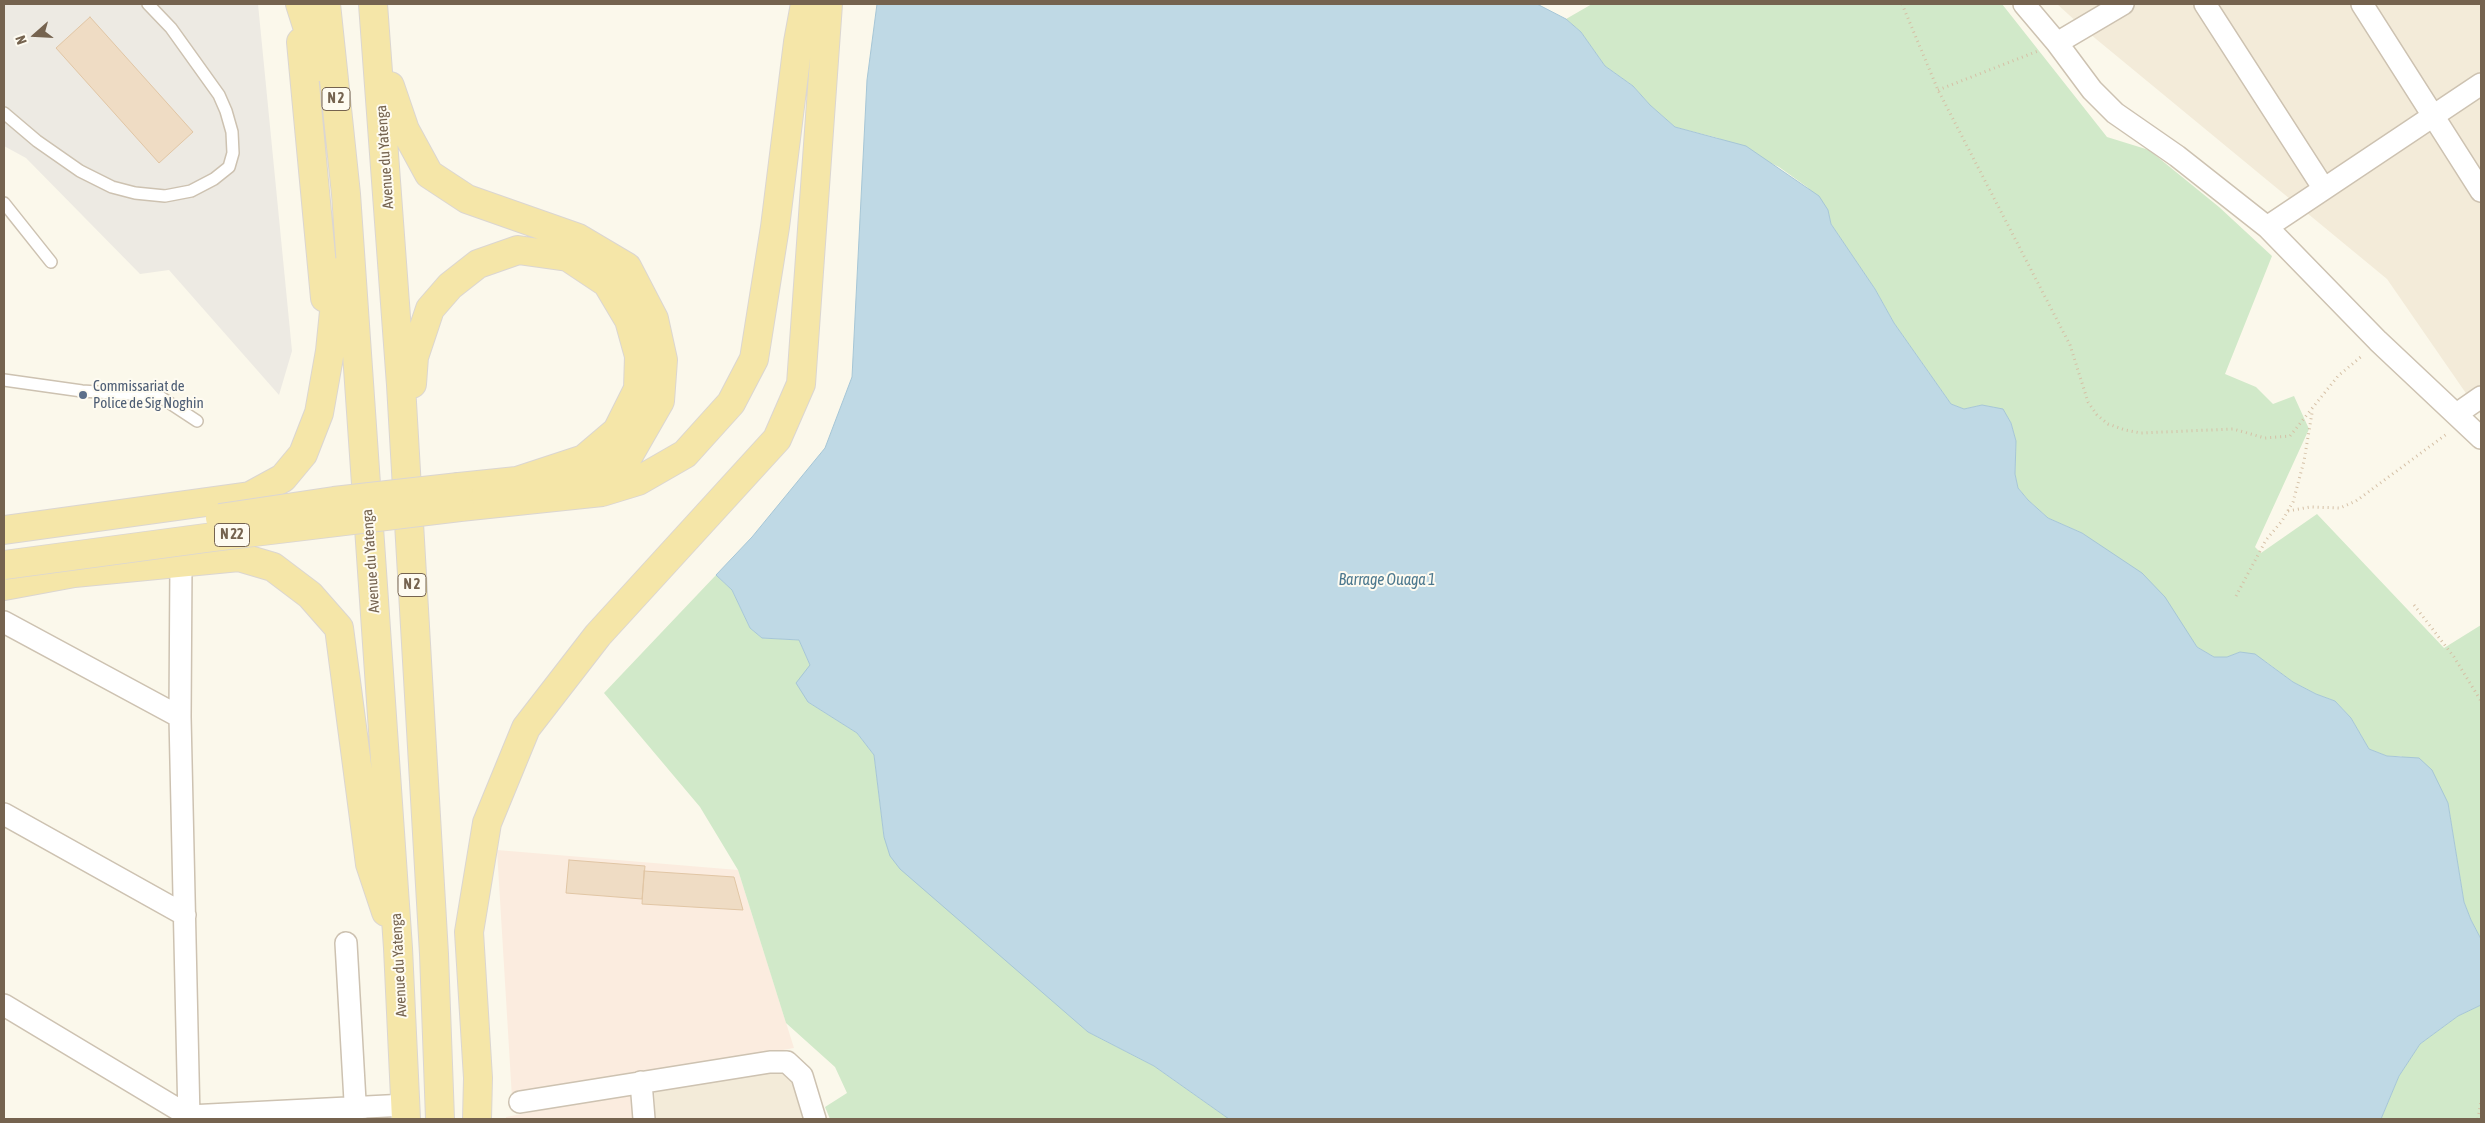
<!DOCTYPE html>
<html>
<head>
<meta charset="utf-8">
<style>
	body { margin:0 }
	#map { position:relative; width:2485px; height:1123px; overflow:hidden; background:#fbf8eb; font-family:"Asap Condensed",sans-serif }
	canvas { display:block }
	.frame { position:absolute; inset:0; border:5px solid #75634f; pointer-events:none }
	.north { position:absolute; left:10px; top:10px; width:50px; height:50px; -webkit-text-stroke:4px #fefbf1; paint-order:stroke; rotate:251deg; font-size:14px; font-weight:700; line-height:20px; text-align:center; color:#75634f }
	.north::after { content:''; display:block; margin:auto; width:18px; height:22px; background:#75634f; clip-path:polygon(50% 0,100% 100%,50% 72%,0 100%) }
</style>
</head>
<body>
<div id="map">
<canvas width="2485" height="1123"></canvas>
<div class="frame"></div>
<div class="north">N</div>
</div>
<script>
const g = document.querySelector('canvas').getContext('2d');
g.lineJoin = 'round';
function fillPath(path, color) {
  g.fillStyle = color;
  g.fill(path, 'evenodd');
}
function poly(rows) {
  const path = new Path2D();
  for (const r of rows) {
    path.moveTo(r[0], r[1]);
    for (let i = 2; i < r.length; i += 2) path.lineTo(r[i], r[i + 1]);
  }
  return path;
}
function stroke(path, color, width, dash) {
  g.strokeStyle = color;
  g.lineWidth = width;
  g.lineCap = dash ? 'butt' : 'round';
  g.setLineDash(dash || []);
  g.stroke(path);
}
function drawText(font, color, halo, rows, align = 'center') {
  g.font = font + ' "Asap Condensed",sans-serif';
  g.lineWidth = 4;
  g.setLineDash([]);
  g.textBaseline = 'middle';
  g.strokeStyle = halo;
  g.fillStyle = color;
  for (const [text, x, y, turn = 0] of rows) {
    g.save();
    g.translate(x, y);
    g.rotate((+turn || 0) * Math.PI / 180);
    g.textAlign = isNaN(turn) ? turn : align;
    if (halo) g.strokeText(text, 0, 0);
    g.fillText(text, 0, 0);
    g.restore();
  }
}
const residential = poly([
	[2057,4,2481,4,2481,415,2387,279,2090,34],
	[795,1064,813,1119,655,1119,654,1089]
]);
const commercial = poly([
	[497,850,738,870,794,1048,512,1098],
	[640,1091,640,1119,506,1119,506,1117]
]);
const industrial = poly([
	[4,4,258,4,292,351,279,395,169,270,140,274,26,158,4,146]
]);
const green = poly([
	[1592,4,2002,4,2107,137,2149,150,2219,207,2272,256,2225,374,2256,387,2273,404,2294,396,2309,429,2255,547,2261,553,2317,514,2444,648,2481,625,2481,939,2471,920,2464,902,2448,803,2401,756,2387,756,2369,749,2351,718,2335,701,2316,694,2293,682,2265,661,2240,652,2227,657,2214,657,2197,647,2186,632,2082,533,2048,518,2028,500,2018,488,2015,474,2016,441,2011,423,2003,410,1982,405,1964,409,1951,404,1894,323,1875,289,1831,224,1828,210,1807,187,1779,167,1718,138,1675,127,1650,105,1633,86,1605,66,1581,32,1566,19],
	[716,575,732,590,750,628,762,638,799,640,810,665,808,702,857,733,874,755,884,837,1026,976,1088,1032,1154,1066,1229,1119,830,1119,825,1107,847,1093,835,1067,786,1023,738,870,700,807,604,693],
	[2481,1005,2481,1119,2381,1119,2399,1076,2420,1044,2458,1016]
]);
const water = poly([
	[877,4,1537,4,1566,19,1581,32,1605,66,1633,86,1650,105,1675,127,1746,146,1819,196,1828,210,1831,224,1875,289,1894,323,1951,404,1964,409,1982,405,2003,409,2011,423,2016,441,2015,474,2018,488,2028,500,2048,518,2082,533,2142,573,2165,597,2197,647,2214,657,2227,657,2240,652,2255,654,2293,682,2316,694,2335,701,2351,718,2369,749,2387,756,2419,758,2432,770,2448,803,2464,902,2471,920,2481,939,2481,1005,2458,1016,2420,1044,2399,1076,2381,1119,1229,1119,1154,1066,1088,1032,900,869,890,856,884,837,874,755,857,733,808,702,796,683,810,665,799,640,762,638,750,628,732,590,716,575,752,537,825,448,852,377,867,80,877,4]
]);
const building = poly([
	[90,17,193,132,159,163,56,48,90,17],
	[569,860,645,866,642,899,566,893,569,860],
	[644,871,734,877,743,910,642,904,644,871]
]);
const path = poly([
	[1902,4,1938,90,2070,345,2088,402,2097,415,2108,424,2125,430,2141,433,2233,429,2265,438,2290,436,2338,376,2363,355],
	[1938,90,2038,51],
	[2288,511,2310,507,2340,508,2356,501,2448,433],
	[2236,596,2266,540,2282,521,2293,502,2304,461,2312,413],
	[2414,605,2454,657,2481,701],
	[2478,1119,2481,1101]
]);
const lane = poly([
	[4,113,37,141,80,171,112,187,135,193,165,196,191,191,214,179,229,167,233,153,232,132,226,111,219,95,171,28,148,4],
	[4,203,51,262],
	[4,380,82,391,159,396,197,421]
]);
const street = poly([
	[2024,4,2057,43,2092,90,2115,113,2177,156,2267,227,2378,341,2481,438],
	[2205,4,2324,189],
	[2362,4,2481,191],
	[2057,43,2123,4],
	[2267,227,2481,84],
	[2458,413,2481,397],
	[181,563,180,717,189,1119],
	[4,622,180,717],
	[4,814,185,915],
	[346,943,356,1119],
	[4,1005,189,1116,406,1105],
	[641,1082,644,1119],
	[520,1102,770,1062,787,1062,802,1076,815,1119]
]);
const primary = poly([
	[300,4,320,67],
	[326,4,346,194,398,948,406,1119],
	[373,4,401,385,434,954,440,1119],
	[301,42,325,298],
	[390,86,405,130,429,174,467,199,578,238,627,267,654,319,663,360,660,401,629,455,593,478,569,488],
	[412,384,414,357,430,309,450,286,478,264,518,250,568,257,607,283,629,320,639,356,638,389,617,431,584,459,517,481,459,487],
	[460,507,602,492,638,481,685,454,731,403,754,359,775,227,798,42,805,4],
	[4,530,250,496,283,478,303,454,319,413,330,351,338,272],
	[4,586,74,573,239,557,273,567,310,595,339,628,370,864,386,912],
	[477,1119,478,1078,469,932,487,823,526,728,598,635,777,439,801,384,828,4]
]);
const primaryBridge = poly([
	[220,518,334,501,459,487],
	[4,565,213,537,460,507]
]);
const markers = [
	[83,395,5,"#5c6f8a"]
];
const shields = [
	[336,99,28],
	[232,535,35],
	[412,585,28]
];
const shieldNames = [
	["N 2",336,99],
	["N 22",232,535],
	["N 2",412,585]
];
const streetNames = [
	["Avenue du Yatenga",385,157,-94],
	["Avenue du Yatenga",371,561,-94],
	["Avenue du Yatenga",399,965,-93]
];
const serviceNames = [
	["Commissariat de",93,386],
	["Police de Sig Noghin",93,403]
];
const waterNames = [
	["Barrage Ouaga 1",1387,580]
];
fillPath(residential, '#f3ebd9');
fillPath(commercial, '#fbecdf');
fillPath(industrial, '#edeae3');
fillPath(green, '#d1e9c9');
fillPath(water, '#bfd9e5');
stroke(water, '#a6c6d6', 1);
fillPath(building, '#efdcc4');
stroke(building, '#e1c6a5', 1);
stroke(lane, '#cdc2b1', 14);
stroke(street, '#cdc2b1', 24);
stroke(primary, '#dbd6d1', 30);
stroke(path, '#d5c0a6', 3, [1, 4]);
stroke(lane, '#fff', 11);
stroke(street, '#fff', 21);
stroke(primary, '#f5e6a8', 28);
stroke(primaryBridge, '#dbd6d1', 30, []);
stroke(primaryBridge, '#f5e6a8', 28);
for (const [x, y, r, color] of markers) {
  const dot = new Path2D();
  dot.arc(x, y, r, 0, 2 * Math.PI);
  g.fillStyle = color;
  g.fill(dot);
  stroke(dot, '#fefbf1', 2);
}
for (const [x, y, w] of shields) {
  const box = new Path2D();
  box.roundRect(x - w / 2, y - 11.5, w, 23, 4);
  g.fillStyle = '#fefbf1';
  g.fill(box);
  stroke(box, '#75634f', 1);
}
drawText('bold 14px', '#75634f', null, shieldNames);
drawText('15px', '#75634f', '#fefbf1', streetNames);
drawText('15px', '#4e5e75', '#fefbf1', serviceNames, 'left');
drawText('italic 16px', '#4c788e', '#fefbf1', waterNames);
</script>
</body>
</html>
